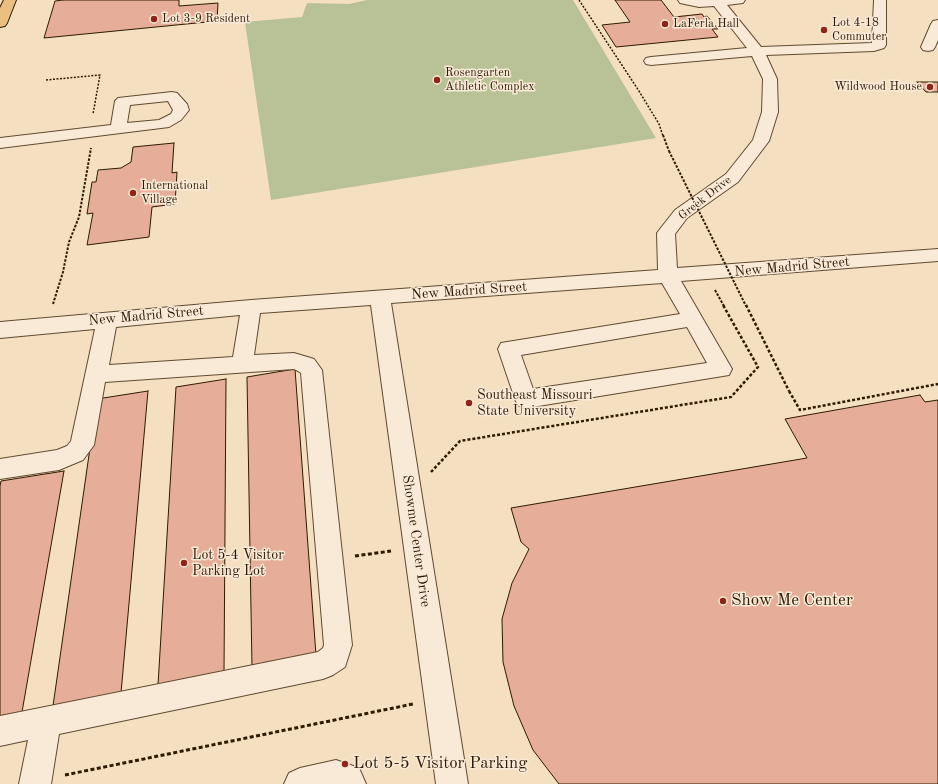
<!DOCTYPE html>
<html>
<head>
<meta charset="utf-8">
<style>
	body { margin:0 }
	canvas { display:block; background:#f5dfc1 }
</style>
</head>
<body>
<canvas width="938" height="784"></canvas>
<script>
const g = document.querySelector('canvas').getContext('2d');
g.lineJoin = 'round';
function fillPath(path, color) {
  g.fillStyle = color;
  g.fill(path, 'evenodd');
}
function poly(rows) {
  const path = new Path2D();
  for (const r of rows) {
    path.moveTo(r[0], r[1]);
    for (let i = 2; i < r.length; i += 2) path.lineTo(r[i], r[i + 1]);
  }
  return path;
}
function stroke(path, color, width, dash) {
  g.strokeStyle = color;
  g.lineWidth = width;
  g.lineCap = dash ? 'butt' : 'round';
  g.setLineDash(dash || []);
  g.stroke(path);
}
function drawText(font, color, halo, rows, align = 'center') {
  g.font = font + ' "Old Standard TT",serif';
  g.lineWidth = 3;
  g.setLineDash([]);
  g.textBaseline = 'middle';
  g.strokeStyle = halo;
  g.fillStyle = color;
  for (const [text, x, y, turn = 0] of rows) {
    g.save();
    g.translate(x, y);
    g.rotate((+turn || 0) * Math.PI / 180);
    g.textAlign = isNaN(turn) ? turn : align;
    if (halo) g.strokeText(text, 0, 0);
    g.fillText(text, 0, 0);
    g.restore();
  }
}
const green = poly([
	[367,0,573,0,656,138,271,200,245,22,302,17,307,3,349,4]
]);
const building = poly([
	[63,0,179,0,179,6,218,3,217,21,44,38,55,1,63,0],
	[615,0,661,0,674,17,702,14,704,17,707,16,718,29,712,29,718,37,616,47,602,25,630,22,615,0],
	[917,82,938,82,938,92,926,92,917,82],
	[174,143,172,173,177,172,175,204,152,207,149,237,87,245,93,213,87,214,92,182,96,182,98,170,121,168,131,162,133,147,174,143],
	[295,369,316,655,252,668,247,377,295,369],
	[226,379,224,672,158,685,176,387,226,379],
	[148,391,121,693,53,706,97,399,148,391],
	[920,395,925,402,938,400,938,784,559,784,533,750,514,706,503,662,502,619,512,583,529,549,521,542,511,508,807,458,785,419,920,395],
	[64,471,22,712,0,716,0,486,1,481,64,471]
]);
const pathFar3 = poly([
	[579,0,639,91,659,124,663,136],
	[46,80,100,75,93,114]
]);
const pathFar2 = poly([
	[663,135,669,151],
	[715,290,724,306],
	[53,304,63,272,69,242,79,217,91,148]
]);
const pathFar1 = poly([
	[789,391,800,410,938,384],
	[431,472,460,441,731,397,758,367,723,305]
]);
const path = poly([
	[355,556,391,551],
	[65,775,413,704]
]);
const minor = poly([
	[678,0,745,0,743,3,727,5,761,47,872,43,874,0,886,0,886,45,884,48,874,51,766,55,777,79,778,112,769,141,738,182,687,218,675,234,677,268,938,249,938,261,681,281,732,369,729,375,526,408,518,405,515,399,498,349,501,343,680,314,662,283,391,303,468,784,436,784,371,305,260,313,254,355,294,353,314,359,322,370,352,645,345,667,333,675,323,679,59,734,51,784,19,784,28,740,0,746,0,716,318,652,323,648,324,645,301,373,298,371,294,369,105,382,94,445,83,460,59,470,0,479,0,459,57,450,67,446,71,441,95,329,0,338,0,322,251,300,658,270,657,233,660,229,675,210,726,174,753,140,762,112,763,79,752,56,651,65,646,64,644,61,646,58,651,57,747,48,714,6,699,7,680,3,678,0],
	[240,315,233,357,109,365,116,327,240,315],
	[687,327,707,363,533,389,521,355,687,327],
	[938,20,938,40,935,47,933,50,928,51,923,50,921,47,931,24,933,21,938,20],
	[172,92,177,93,187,104,189,110,181,120,169,127,0,148,0,138,111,125,115,101,118,98,172,92],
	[168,101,173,110,171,114,159,120,127,123,130,105,168,101],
	[336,760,359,768,366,784,284,784,289,773,300,768,336,760]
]);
const major = poly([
	[4,0,16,0,7,23,5,26,0,27,0,8,4,0]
]);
const pathBridgeFar1 = poly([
	[669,151,746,306]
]);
const pathBridge = poly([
	[746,305,789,391]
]);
const markers = [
	[154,19,4,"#8f2418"],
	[665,24,4,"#8f2418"],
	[824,30,4,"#8f2418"],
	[437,80,4,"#8f2418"],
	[930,87,4,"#8f2418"],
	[133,193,4,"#8f2418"],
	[469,403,4,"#8f2418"],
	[184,563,4,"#8f2418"],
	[723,601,4,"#8f2418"],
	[345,764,4,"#8f2418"]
];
const farPoinames = [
	["Lot 3-9 Resident",162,19],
	["Lot 4-18",832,23],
	["Commuter",832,37],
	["LaFerla Hall",673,24],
	["Rosengarten",445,73],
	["Athletic Complex",445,87],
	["Wildwood House",922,87,"right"],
	["International",141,186],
	["Village",141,200]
];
const farStreetnames = [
	["Greek Drive",705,198,-38]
];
const streetNames = [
	["New Madrid Street",792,267,-5],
	["New Madrid Street",469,291,-4],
	["New Madrid Street",146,316,-5],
	["Showme Center Drive",416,541,82]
];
const poiNames = [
	["Southeast Missouri",477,395],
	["State University",477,411],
	["Lot 5-4 Visitor",192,555],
	["Parking Lot",192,571]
];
const nearPoinames = [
	["Show Me Center",731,601],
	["Lot 5-5 Visitor Parking",353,764]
];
fillPath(green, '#b8c296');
fillPath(building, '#e6ae99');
stroke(building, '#2e1a00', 1);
stroke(minor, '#604b30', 2);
stroke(major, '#2e1a00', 2);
stroke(pathFar3, '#2e1a00', 1.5, [2, 1.5]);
stroke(pathFar2, '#2e1a00', 2, [2.5, 1.5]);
stroke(pathFar1, '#2e1a00', 2.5, [3, 2]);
stroke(path, '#2e1a00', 3, [4, 2.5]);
fillPath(minor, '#f8ead7');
fillPath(major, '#eac080');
stroke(pathBridgeFar1, '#2e1a00', 2, [2.5, 1.5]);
stroke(pathBridge, '#2e1a00', 2.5, [3, 2]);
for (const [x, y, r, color] of markers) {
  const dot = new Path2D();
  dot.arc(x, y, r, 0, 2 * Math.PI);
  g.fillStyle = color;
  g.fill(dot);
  stroke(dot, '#f8ead7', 1.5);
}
drawText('12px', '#2e1a00', '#f8ead7', farPoinames, 'left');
drawText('12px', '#2e1a00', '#f8ead7', farStreetnames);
drawText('14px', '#2e1a00', '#f8ead7', streetNames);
drawText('14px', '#2e1a00', '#f8ead7', poiNames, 'left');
drawText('17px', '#2e1a00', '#f8ead7', nearPoinames, 'left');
</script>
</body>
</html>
